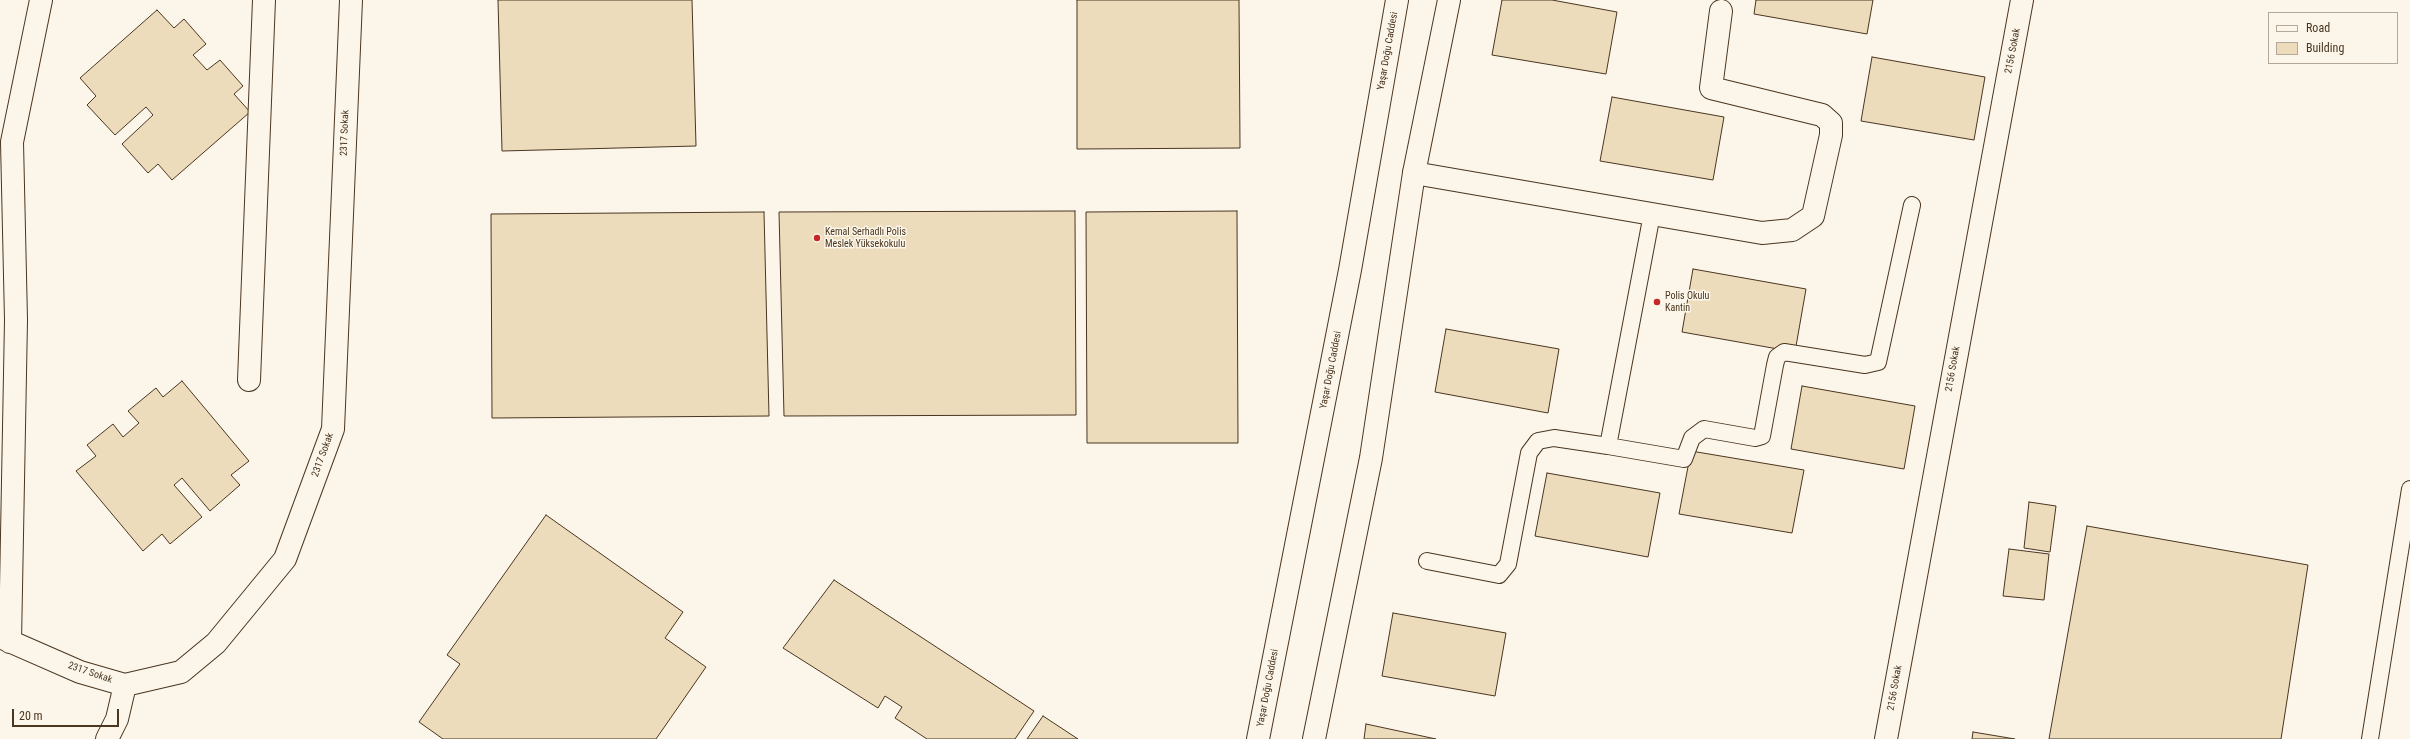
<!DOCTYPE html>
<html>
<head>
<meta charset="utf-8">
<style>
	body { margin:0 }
	#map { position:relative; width:2410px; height:739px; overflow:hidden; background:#fbf6e9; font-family:"Roboto Condensed",sans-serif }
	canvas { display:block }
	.legend { position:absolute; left:2268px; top:12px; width:130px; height:52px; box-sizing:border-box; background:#fbf6e9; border:1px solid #b4a999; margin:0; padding:5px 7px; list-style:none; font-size:12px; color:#4a3520 }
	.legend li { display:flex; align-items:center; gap:8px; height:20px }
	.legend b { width:20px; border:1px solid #b4a999 }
	.scale { position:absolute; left:12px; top:709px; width:107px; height:18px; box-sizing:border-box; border:2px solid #4a3520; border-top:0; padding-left:5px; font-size:12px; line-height:14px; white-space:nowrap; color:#4a3520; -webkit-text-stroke:3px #fbf6e9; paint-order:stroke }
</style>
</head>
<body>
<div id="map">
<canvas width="2410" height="739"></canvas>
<ul class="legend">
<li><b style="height:5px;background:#fbf6e9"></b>Road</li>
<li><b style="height:11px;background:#ecdcbc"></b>Building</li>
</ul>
<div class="scale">20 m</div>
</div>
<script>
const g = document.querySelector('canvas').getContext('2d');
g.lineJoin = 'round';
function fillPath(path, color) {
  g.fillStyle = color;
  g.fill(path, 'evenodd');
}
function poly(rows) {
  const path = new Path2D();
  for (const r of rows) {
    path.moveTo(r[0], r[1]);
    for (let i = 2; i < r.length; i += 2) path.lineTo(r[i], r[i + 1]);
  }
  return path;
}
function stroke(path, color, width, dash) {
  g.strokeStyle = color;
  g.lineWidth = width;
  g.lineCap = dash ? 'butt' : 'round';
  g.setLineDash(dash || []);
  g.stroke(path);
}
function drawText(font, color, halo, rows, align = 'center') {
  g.font = font + ' "Roboto Condensed",sans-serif';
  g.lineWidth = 3;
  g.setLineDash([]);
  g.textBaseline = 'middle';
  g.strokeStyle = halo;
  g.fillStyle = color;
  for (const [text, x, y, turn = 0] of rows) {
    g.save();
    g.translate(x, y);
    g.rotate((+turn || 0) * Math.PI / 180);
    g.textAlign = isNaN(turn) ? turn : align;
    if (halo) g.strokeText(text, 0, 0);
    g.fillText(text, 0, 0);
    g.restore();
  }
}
const building = poly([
	[498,0,692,0,696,146,502,151,498,0],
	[1077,0,1239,0,1240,148,1077,149,1077,0],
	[1502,0,1552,0,1617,12,1606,74,1492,55,1502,0],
	[1756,0,1873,0,1867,34,1754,14,1756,0],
	[157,10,174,28,184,19,206,44,193,55,207,70,220,60,243,86,234,94,250,112,172,180,158,164,148,173,122,144,153,115,146,107,115,135,87,105,96,96,80,78,157,10],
	[1872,57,1985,77,1974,140,1861,121,1872,57],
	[1612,97,1724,117,1713,180,1600,161,1612,97],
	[1075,211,1076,415,784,416,779,212,1075,211],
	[1237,211,1238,443,1087,443,1086,212,1237,211],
	[764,212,769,416,492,418,491,214,764,212],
	[1693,269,1806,289,1795,352,1682,332,1693,269],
	[1446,329,1559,349,1548,413,1435,392,1446,329],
	[182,381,249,461,231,475,240,485,210,511,182,478,174,485,202,517,170,544,162,534,143,551,76,471,96,456,87,445,113,424,123,437,139,423,128,411,156,388,163,397,182,381],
	[1802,386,1915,406,1904,469,1791,449,1802,386],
	[1691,451,1804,470,1792,533,1679,514,1691,451],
	[1547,473,1660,493,1648,557,1535,536,1547,473],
	[2029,502,2056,506,2050,552,2024,548,2029,502],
	[546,515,683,612,665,638,706,667,656,739,443,739,419,722,460,664,447,655,546,515],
	[2087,526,2308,565,2281,739,2049,739,2087,526],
	[2009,549,2049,554,2044,600,2003,596,2009,549],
	[834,580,1034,711,1015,739,927,739,895,718,902,707,885,696,878,708,783,648,834,580],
	[1393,613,1506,633,1495,696,1382,676,1393,613],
	[1043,716,1078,739,1027,739,1043,716],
	[1366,724,1436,739,1364,739,1366,724],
	[1973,732,2015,739,1972,739,1973,732]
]);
const service = poly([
	[1608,446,1684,459,1692,438,1704,429,1755,438,1762,436,1775,365,1777,357,1784,352,1865,365,1878,362,1912,205],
	[1427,561,1499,575,1508,564,1529,453,1538,441,1554,438,1608,446,1652,214],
	[2370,739,2410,489]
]);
const minor = poly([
	[1414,173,1762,233,1792,230,1813,216,1831,135,1831,123,1822,115,1711,88,1721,11],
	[249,380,264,0],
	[0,637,80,672,125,685,181,672,216,643,285,559,333,429,351,0],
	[10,642,16,320,12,142,41,0],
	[107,739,117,719,125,685],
	[1886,739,2022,0]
]);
const secondary = poly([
	[1258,739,1350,270,1397,0],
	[1314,739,1371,458,1414,173,1449,0]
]);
const markers = [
	[817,238,4,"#c62828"],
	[1657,302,4,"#c62828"]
];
const streetNames = [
	["Yaşar Doğu Caddesi",1388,51,-80],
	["2156 Sokak",2013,51,-79],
	["2317 Sokak",345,133,-88],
	["2156 Sokak",1953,369,-80],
	["Yaşar Doğu Caddesi",1331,370,-79],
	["2317 Sokak",323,455,-70],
	["2317 Sokak",90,673,19],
	["Yaşar Doğu Caddesi",1268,688,-79],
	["2156 Sokak",1895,688,-80]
];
const poiNames = [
	["Kemal Serhadlı Polis",825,232],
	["Meslek Yüksekokulu",825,244],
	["Polis Okulu",1665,296],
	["Kantin",1665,308]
];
fillPath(building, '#ecdcbc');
stroke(building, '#4a3520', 1);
stroke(service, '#4a3520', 18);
stroke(minor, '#4a3520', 24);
stroke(secondary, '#4a3520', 24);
stroke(service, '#fbf6e9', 16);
stroke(minor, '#fbf6e9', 22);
stroke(secondary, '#fbf6e9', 22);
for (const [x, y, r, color] of markers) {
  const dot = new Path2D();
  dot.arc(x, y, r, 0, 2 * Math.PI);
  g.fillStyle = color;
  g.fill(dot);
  stroke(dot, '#fbf6e9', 1.5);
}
drawText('10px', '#4a3520', '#fbf6e9', streetNames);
drawText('10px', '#4a3520', '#fbf6e9', poiNames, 'left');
</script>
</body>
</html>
